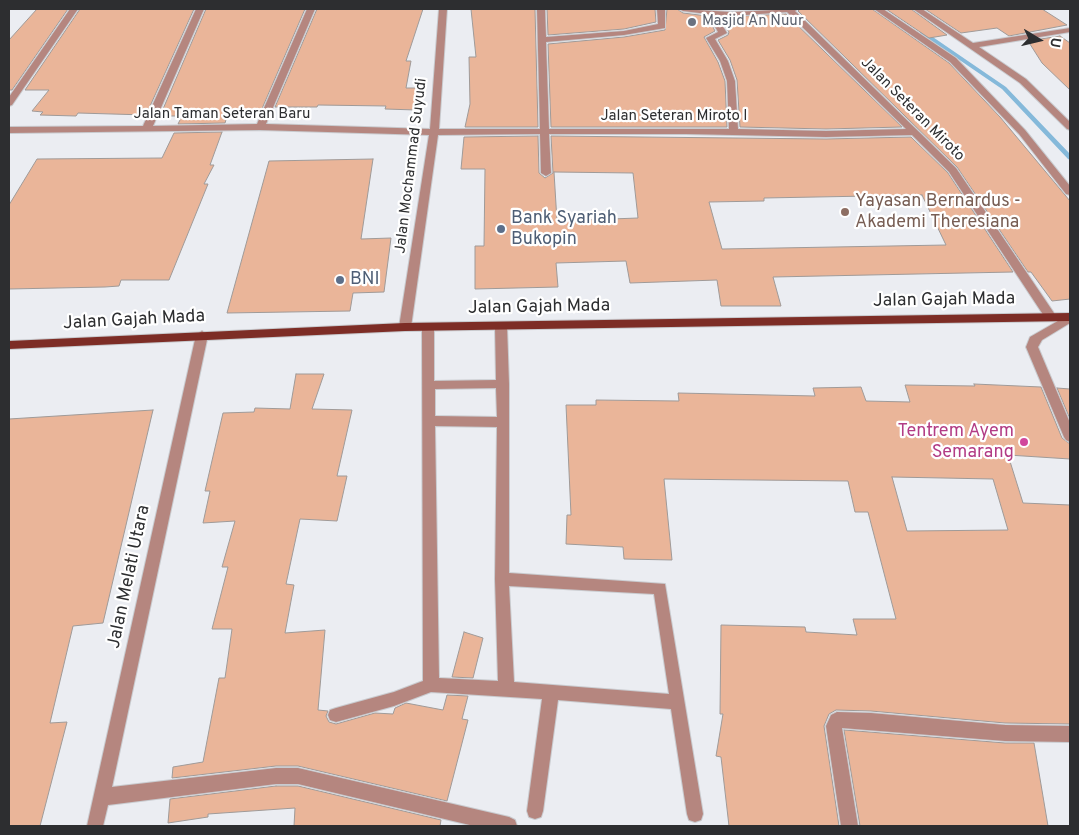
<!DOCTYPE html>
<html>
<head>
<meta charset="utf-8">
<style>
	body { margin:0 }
	#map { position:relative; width:1079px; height:835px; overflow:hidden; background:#ebedf2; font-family:Overpass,sans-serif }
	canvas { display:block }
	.frame { position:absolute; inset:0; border:10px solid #2d2e30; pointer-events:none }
	.north { position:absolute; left:1014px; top:15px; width:50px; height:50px; -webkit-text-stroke:4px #fff; paint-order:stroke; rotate:99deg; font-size:14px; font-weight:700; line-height:20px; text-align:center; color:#2d2e30 }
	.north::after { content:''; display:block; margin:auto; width:18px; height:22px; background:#2d2e30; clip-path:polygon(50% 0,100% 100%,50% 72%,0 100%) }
</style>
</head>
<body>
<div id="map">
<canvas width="1079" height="835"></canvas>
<div class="frame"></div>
<div class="north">U</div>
</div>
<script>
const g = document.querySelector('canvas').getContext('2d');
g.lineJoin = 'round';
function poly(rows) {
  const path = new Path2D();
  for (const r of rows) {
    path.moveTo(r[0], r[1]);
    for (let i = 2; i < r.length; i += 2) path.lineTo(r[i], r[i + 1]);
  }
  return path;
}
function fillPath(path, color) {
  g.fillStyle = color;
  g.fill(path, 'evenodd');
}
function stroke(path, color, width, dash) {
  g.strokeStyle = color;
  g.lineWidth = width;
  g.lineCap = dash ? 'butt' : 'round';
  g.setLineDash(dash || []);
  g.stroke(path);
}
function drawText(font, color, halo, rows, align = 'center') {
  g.font = font + ' Overpass,sans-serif';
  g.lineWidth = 4.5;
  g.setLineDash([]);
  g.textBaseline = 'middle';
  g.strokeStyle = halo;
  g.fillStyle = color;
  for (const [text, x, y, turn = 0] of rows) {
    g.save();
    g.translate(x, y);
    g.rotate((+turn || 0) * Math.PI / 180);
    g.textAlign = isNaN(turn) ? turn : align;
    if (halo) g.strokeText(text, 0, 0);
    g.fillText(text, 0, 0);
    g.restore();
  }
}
const stream = poly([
	[920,31,924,31,1006,87,1070,154,1070,160,1068,159,1002,89,920,33,920,31]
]);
const building = poly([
	[37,9,68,9,12,90,9,90,9,40,37,9],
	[80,9,194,9,146,115,78,113,76,116,40,115,43,112,32,111,49,90,25,90,80,9],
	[206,9,305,9,261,111,229,111,225,123,178,124,182,116,160,116,206,9],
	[317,9,423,9,406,61,411,61,406,88,421,88,416,110,385,109,386,106,318,105,317,107,275,107,317,9],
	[471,9,535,9,538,127,465,127,470,104,469,57,476,57,471,9],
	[547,9,655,9,656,22,624,29,548,35,547,9],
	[667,9,677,9,683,13,707,16,715,31,704,37,718,62,725,81,727,127,551,127,548,44,624,37,665,30,667,9],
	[800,9,872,9,949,63,1000,117,1070,201,1070,299,1052,301,1031,272,1028,272,957,167,798,11,800,9],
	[886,9,911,9,947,35,929,38,886,9],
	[925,9,1042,9,1067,25,1009,36,997,28,961,33,925,9],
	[786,14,902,127,826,129,740,127,737,80,730,60,718,40,728,35,729,32,719,17,786,14],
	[1060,36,1070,43,1070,90,1042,63,1028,41,1060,36],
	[222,132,210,165,214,165,204,184,208,184,169,280,121,280,119,286,105,287,9,289,9,205,37,159,162,158,174,133,222,132],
	[538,136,539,173,545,178,553,173,551,136,826,139,911,137,948,173,1013,272,773,277,781,306,721,306,717,280,630,283,626,261,556,263,558,287,475,289,475,246,484,246,485,169,461,169,464,137,538,136],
	[554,172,633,173,638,218,557,221,554,172],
	[922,195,946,245,722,249,709,202,764,201,764,198,922,195],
	[373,159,361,239,391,238,384,292,353,293,350,311,227,313,269,161,373,159],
	[296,374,324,374,312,409,352,410,337,476,347,476,337,521,300,519,286,584,294,585,285,633,325,630,318,710,328,711,326,716,329,722,336,724,375,713,393,714,395,708,406,703,443,710,447,695,468,696,462,719,468,720,447,801,298,766,276,766,172,778,173,767,203,762,219,678,225,678,232,629,212,629,228,567,222,567,235,521,203,523,210,491,205,491,223,413,254,412,255,408,290,409,296,374],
	[974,384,1041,387,1062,438,1070,444,1070,459,1008,455,1023,503,1070,505,1070,724,1005,723,871,711,836,710,829,714,824,726,839,826,729,826,721,757,716,756,723,714,720,714,721,625,805,627,806,632,857,635,853,619,896,619,868,512,855,512,848,481,664,479,672,560,624,559,623,547,566,544,567,515,571,515,566,405,596,405,596,400,679,401,678,393,815,396,813,388,861,387,866,401,910,402,905,385,975,386,974,384],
	[892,477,993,479,1008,530,907,531,892,477],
	[1057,388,1070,389,1070,419,1057,388],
	[153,410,103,623,73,626,50,723,67,722,40,826,9,826,9,419,153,410],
	[464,632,483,638,473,678,452,677,464,632],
	[844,730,1005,743,1034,743,1048,826,860,826,844,730],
	[276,786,298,786,441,820,440,826,294,826,295,808,208,814,208,817,168,823,170,799,276,786]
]);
const minor = poly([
	[70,9,78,9,12,105,9,106,9,97,70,9],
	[196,9,204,9,153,126,257,124,307,9,315,9,266,124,430,129,439,9,447,9,439,129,540,129,537,9,545,9,546,37,624,31,658,24,657,9,665,9,665,28,624,35,546,42,549,129,729,129,727,81,720,61,706,38,718,32,708,14,683,11,679,9,732,12,798,9,795,11,956,168,1056,316,1050,320,1046,319,949,172,912,135,826,137,686,134,549,134,551,173,546,176,541,173,540,134,438,135,411,327,409,330,401,330,399,327,429,135,260,130,9,133,9,127,143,126,196,9],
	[787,12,906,129,826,131,738,129,735,81,728,61,715,39,727,33,716,15,732,16,787,12],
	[874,9,883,9,956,58,1025,130,1070,186,1070,195,1066,194,1019,134,950,62,874,9],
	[913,9,922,9,973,43,1070,28,1070,32,979,47,1026,79,1070,122,1070,130,1067,129,1020,83,913,9],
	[1070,314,1070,323,1042,340,1038,347,1070,423,1070,442,1066,440,1064,437,1026,347,1030,337,1070,314],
	[501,322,507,326,509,384,509,573,665,584,703,814,701,820,695,822,689,820,687,814,671,709,558,700,543,811,541,817,535,819,529,817,527,811,542,699,431,692,394,706,336,722,330,720,328,715,330,710,336,708,394,692,423,681,422,327,428,323,434,327,434,381,496,380,495,326,501,322],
	[496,388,497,417,435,416,435,389,496,388],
	[435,426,497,427,495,579,498,681,439,678,435,426],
	[509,586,654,594,669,694,514,682,509,586],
	[202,331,208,335,112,787,276,768,298,768,509,817,515,820,517,826,474,826,298,784,276,784,108,805,103,826,87,826,196,335,202,331],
	[837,712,871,713,1005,725,1070,726,1070,742,1005,741,842,728,858,826,841,826,826,726,831,715,837,712]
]);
const major = poly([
	[1070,313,1070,321,405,331,9,349,9,341,405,323,1070,313]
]);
const markers = [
	[692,22,5,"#6b7280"],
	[845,212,5,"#8d6e63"],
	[501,229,5,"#5c6f8a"],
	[340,280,5,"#5c6f8a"],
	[1024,442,5,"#d1479c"]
];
const farWorshipnames = [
	["Masjid An Nuur",702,22]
];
const farStreetnames = [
	["Jalan Seteran Miroto",912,110,45],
	["Jalan Taman Seteran Baru",222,115],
	["Jalan Seteran Miroto I",674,117],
	["Jalan Mochammad Suyudi",412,166,-83]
];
const educationNames = [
	["Yayasan Bernardus -",855,202],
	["Akademi Theresiana",855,223]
];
const serviceNames = [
	["Bank Syariah",511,219],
	["Bukopin",511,240],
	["BNI",350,280]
];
const streetNames = [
	["Jalan Gajah Mada",944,301,-1],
	["Jalan Gajah Mada",539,308,-1],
	["Jalan Gajah Mada",134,321,-3],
	["Jalan Melati Utara",130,577,-78]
];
const hotelNames = [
	["Tentrem Ayem",1014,432],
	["Semarang",1014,453]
];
fillPath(stream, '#85b9da');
fillPath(building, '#eab599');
stroke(building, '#9f9a98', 1);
stroke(minor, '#c9cbcf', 2);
stroke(major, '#c9cbcf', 2);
fillPath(minor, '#b5867f');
fillPath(major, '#7d2d26');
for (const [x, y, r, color] of markers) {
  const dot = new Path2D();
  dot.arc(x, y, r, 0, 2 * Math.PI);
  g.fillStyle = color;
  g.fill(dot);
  stroke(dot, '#fff', 2);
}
drawText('15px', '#5b616d', '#fff', farWorshipnames, 'left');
drawText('15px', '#2d2e30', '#fff', farStreetnames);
drawText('18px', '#785e54', '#fff', educationNames, 'left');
drawText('18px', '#4e5e75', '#fff', serviceNames, 'left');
drawText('18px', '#2d2e30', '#fff', streetNames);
drawText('18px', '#b23c85', '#fff', hotelNames, 'right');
</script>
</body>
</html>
